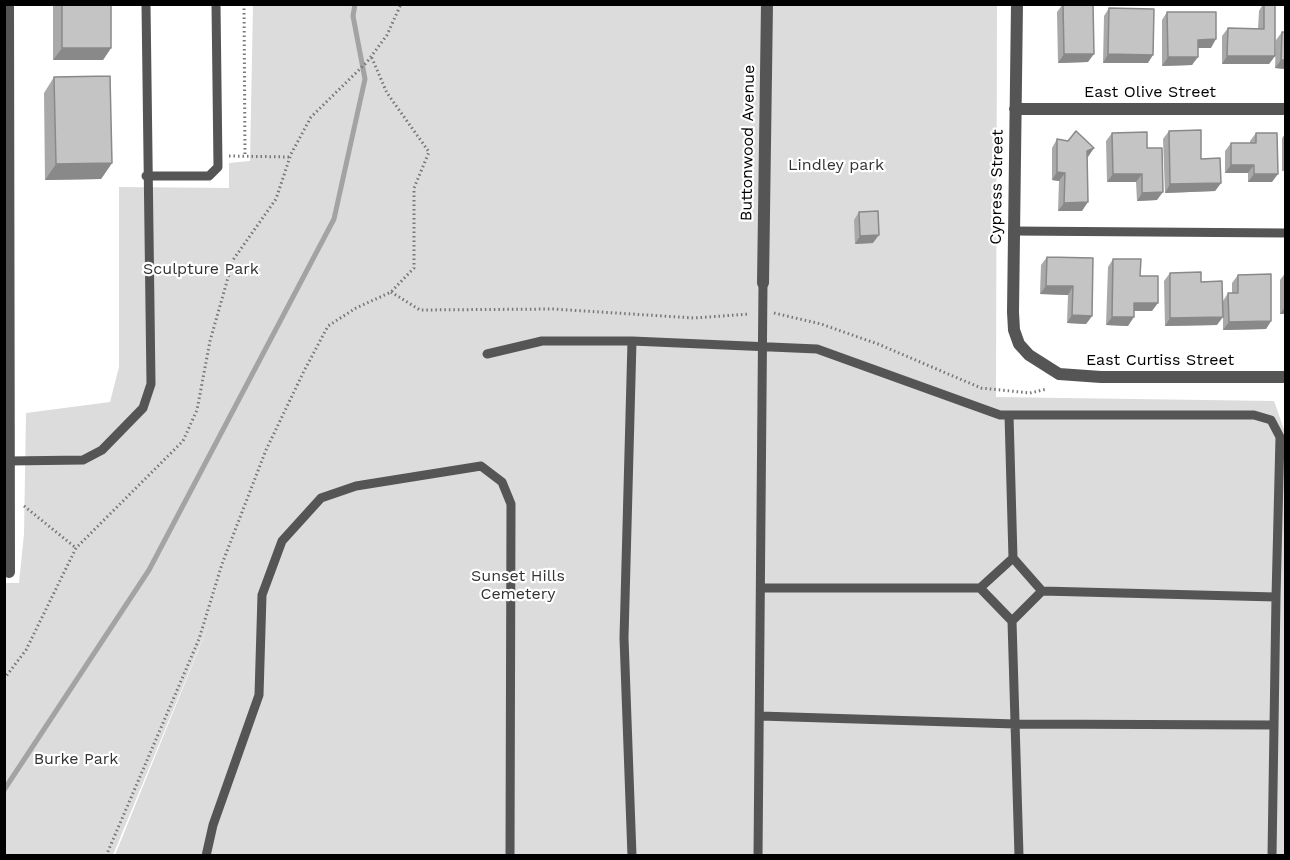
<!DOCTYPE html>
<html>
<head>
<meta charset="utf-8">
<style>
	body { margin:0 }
	#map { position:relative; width:1290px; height:860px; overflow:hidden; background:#fff; font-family:"Work Sans",sans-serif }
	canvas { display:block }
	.frame { position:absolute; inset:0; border:6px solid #000; pointer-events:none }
</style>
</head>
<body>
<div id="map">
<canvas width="1290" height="860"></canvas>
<div class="frame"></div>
</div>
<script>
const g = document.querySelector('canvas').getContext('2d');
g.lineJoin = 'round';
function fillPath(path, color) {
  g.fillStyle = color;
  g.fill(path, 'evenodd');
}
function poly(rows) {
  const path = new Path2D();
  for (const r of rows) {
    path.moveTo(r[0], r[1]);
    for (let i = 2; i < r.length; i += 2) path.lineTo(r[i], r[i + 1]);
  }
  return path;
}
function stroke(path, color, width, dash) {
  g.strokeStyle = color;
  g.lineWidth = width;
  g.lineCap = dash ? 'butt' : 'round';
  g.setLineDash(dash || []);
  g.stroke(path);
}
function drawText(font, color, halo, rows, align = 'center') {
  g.font = font + ' "Work Sans",sans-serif';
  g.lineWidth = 4.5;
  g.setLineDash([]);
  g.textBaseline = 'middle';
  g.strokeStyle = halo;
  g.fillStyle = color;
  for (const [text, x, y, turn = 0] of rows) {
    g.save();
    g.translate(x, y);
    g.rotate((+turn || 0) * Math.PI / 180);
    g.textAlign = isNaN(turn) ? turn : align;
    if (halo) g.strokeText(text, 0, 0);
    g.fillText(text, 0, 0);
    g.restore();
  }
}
const green = poly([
	[253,5,997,5,996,397,1274,401,1285,432,1285,855,115,855,215,609,113,855,5,855,4,583,19,583,24,534,26,413,110,402,119,367,119,187,229,188,229,163,250,161]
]);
const stream = poly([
	[4,790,149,570,334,219,365,79,353,16,355,4]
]);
const path = poly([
	[244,4,245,156],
	[229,156,290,157],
	[391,292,420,310,553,309,694,318,750,314],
	[774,313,821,324,878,344,981,388,1030,393,1047,389],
	[24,506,76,548],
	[4,679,26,650,76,548,183,441,197,410,210,341,233,260,276,199,291,154,311,117,367,62,387,35,401,4],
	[106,856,199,639,222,564,266,450,304,371,328,326,356,308,391,292,414,268,414,188,429,152,387,93,371,56]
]);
const lane = poly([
	[146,176,209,176,218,167,216,4],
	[1013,231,1286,233],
	[487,354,542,341,632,341,817,349,1000,415,1254,415,1271,420,1280,437,1276,597],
	[1009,415,1013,558],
	[9,461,83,460,102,450,143,408,151,384,146,4],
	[761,588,980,588],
	[1012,621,980,588,1013,558,1042,591],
	[760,716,1015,724,1274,725],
	[206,856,213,825,259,695,262,595,282,541,321,498,356,486,481,466,502,482,511,504,510,856],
	[632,856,624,638,632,341],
	[758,856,763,283],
	[1019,856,1012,621,1042,591,1276,597,1272,856]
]);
const street = poly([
	[8,4,9,572],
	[1017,4,1013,312,1014,330,1019,344,1029,355,1059,374,1101,377,1286,377],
	[1015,109,1286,109],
	[763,283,767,4]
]);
const wall = poly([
	[53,4,111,4,111,48,103,60,53,60],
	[1063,4,1088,62,1058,63,1057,12],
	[1263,4,1275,4,1275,56,1269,64,1222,64,1222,36,1228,28,1258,29,1259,11],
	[1109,8,1148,63,1103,63,1104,16],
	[1167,12,1211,48,1198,48,1192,65,1162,66,1162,20],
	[1282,32,1286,32,1286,69,1275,68,1276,40],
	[54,77,112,163,101,179,45,180,44,93],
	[1169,131,1201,159,1221,183,1215,191,1165,193,1163,139],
	[1112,133,1147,148,1157,200,1137,201,1136,182,1107,182,1106,141],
	[1256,133,1272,182,1248,182,1248,173,1225,173,1225,151,1231,143,1250,143,1250,141],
	[1286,133,1286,171,1282,171,1282,138],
	[1057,139,1068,141,1094,148,1087,157,1082,211,1058,211,1059,181,1052,180,1052,148],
	[859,212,873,243,855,244,854,220],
	[1047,257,1093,258,1092,316,1086,324,1067,323,1068,295,1040,294,1041,265],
	[1113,259,1140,276,1152,311,1134,311,1128,326,1106,325,1108,267],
	[1286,272,1286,314,1280,314,1280,280],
	[1170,273,1201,282,1217,325,1165,326,1164,281],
	[1238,275,1271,321,1266,329,1223,330,1223,301,1228,293,1232,293,1232,283]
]);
const shadedWall = poly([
	[1216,39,1211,48,1192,48,1198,40],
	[62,48,111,48,103,60,53,60],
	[1064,54,1094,54,1088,62,1058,63],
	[1108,54,1153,55,1148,63,1103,63],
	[1227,56,1275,56,1269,64,1222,64],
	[1168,57,1198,57,1192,65,1162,66],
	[1281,60,1286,60,1286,69,1275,68],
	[1094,148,1088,157,1081,160,1087,151],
	[112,163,101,179,45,180,56,164],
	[1231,165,1254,165,1248,173,1225,173],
	[1057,172,1065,173,1059,181,1052,180],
	[1113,174,1142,174,1136,182,1107,182],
	[1254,174,1278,174,1272,182,1248,182],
	[1221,183,1215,191,1165,193,1170,184],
	[1163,192,1157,200,1137,201,1142,193],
	[1088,202,1082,211,1058,211,1064,203],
	[879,235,873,243,855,244,860,236],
	[1046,286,1073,286,1068,295,1040,294],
	[1134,303,1158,303,1152,311,1129,311],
	[1286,306,1286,314,1280,314],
	[1072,315,1092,316,1086,324,1067,323],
	[1112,317,1134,317,1128,326,1106,325],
	[1223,317,1217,325,1165,326,1170,318],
	[1271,321,1266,329,1223,330,1229,322]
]);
const building = poly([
	[62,4,111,4,111,48,62,48,62,4],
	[1063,4,1093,4,1094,54,1064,54,1063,4],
	[1264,4,1275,4,1275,56,1227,56,1228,28,1264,29,1264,4],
	[1109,8,1154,9,1153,55,1108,54,1109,8],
	[1167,12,1216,12,1216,39,1198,40,1198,57,1168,57,1167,12],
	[1282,32,1286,32,1286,60,1281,60,1282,32],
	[110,76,112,163,56,164,54,77,110,76],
	[1201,130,1201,159,1220,158,1221,183,1170,184,1169,131,1201,130],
	[1076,131,1094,148,1087,151,1088,202,1064,203,1065,173,1057,172,1057,139,1068,141,1076,131],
	[1147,132,1147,148,1162,148,1163,192,1142,193,1142,174,1113,174,1112,133,1147,132],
	[1256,133,1277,133,1278,174,1254,174,1254,165,1231,165,1231,143,1256,143,1256,133],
	[878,211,879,235,860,236,859,212,878,211],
	[1047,257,1093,258,1092,316,1072,315,1073,286,1046,286,1047,257],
	[1113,259,1141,259,1140,276,1158,276,1158,303,1134,303,1134,317,1112,317,1113,259],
	[1201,272,1201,282,1222,281,1223,317,1170,318,1170,273,1201,272],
	[1271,274,1271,321,1229,322,1228,293,1238,293,1238,275,1271,274]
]);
const streetNames = [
	["East Olive Street",1150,92],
	["Buttonwood Avenue",748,143,-89],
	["Cypress Street",997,187,-89],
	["East Curtiss Street",1160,360]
];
const parkNames = [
	["Lindley park",836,165],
	["Sculpture Park",201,269],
	["Sunset Hills",518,576],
	["Cemetery",518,594],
	["Burke Park",76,759]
];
fillPath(green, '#dcdcdc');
stroke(stream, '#a3a3a3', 5);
stroke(path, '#777', 3, [1.5, 3]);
stroke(lane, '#555', 9);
stroke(street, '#555', 12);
fillPath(wall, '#a9a9a9');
fillPath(shadedWall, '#898989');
fillPath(building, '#c4c4c4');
stroke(building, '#898989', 1.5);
drawText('16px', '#000', '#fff', streetNames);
drawText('16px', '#333', '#fff', parkNames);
</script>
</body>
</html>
